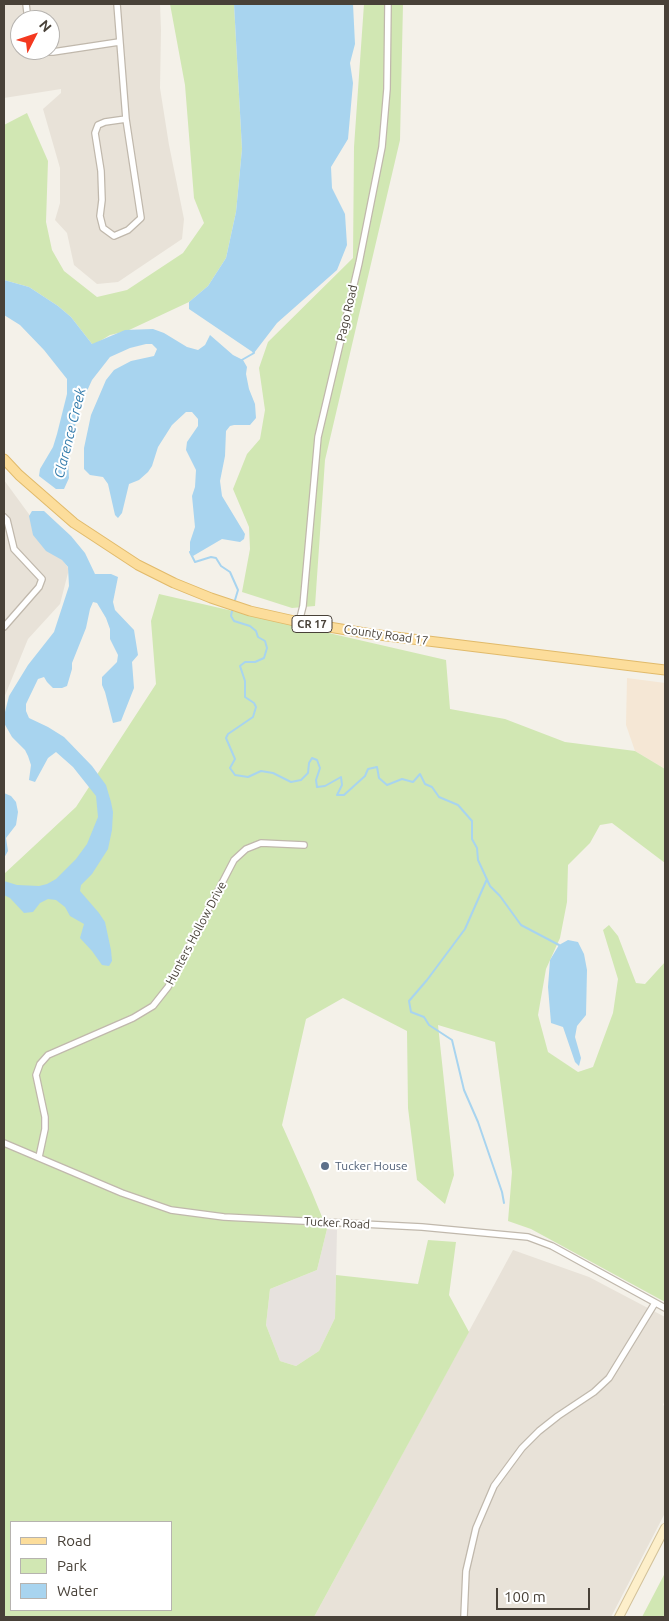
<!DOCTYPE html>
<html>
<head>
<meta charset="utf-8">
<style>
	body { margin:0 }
	#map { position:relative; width:669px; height:1621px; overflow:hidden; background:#f4f1e9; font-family:Ubuntu,sans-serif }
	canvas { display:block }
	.frame { position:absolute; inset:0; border:5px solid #484138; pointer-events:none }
	.legend { position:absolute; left:10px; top:1521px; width:162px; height:90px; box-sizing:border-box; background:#fff; border:1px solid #b6b3af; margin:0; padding:6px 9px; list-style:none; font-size:15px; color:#484138 }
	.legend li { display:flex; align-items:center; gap:10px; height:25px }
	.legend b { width:25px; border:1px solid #b6b3af }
	.north { position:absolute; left:10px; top:10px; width:50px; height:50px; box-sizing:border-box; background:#fff; border:1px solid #b6b3af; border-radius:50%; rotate:49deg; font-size:14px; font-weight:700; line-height:20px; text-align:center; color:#484138 }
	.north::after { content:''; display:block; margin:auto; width:18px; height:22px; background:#f43920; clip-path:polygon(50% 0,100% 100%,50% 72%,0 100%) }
	.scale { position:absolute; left:496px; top:1588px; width:94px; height:22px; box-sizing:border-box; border:2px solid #484138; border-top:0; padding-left:6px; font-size:15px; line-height:18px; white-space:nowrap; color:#484138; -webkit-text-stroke:4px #fff; paint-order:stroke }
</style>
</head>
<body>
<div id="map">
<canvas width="669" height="1621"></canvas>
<div class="frame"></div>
<ul class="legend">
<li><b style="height:6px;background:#fcdd9b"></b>Road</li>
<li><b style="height:14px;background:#d1e7b3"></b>Park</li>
<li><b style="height:14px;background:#a8d4ef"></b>Water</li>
</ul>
<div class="north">N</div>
<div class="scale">100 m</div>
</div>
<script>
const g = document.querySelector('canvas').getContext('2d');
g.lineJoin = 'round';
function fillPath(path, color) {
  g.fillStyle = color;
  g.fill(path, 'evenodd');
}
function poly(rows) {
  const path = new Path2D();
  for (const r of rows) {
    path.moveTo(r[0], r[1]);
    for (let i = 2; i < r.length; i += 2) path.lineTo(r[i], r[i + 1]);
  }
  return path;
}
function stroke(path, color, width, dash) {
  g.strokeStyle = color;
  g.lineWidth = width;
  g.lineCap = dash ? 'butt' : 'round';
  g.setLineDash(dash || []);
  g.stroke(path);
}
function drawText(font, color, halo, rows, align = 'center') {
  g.font = font + ' Ubuntu,sans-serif';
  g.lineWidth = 4;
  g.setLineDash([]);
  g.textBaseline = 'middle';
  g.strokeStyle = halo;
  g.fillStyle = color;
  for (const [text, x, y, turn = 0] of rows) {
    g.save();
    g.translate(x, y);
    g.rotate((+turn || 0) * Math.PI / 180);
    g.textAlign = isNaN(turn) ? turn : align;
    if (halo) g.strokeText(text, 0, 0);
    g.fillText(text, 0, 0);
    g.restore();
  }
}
const residential = poly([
	[4,4,160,4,161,30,160,88,169,145,184,219,182,239,118,282,97,284,74,265,67,233,55,220,60,203,60,168,43,109,61,93,61,89,4,98],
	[20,20,50,20,50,50,20,50],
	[4,480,69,569,60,604,28,639,4,698],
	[513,1250,589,1277,665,1317,665,1400,663,1405,665,1406,665,1513,611,1617,314,1617]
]);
const commercial = poly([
	[627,678,665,683,665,769,635,751,626,725]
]);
const industrial = poly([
	[327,1229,337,1230,335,1318,319,1351,296,1366,280,1361,266,1325,270,1289,317,1270]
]);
const green = poly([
	[170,4,234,4,242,149,236,212,226,258,208,286,189,302,127,331,110,335,95,344,92,344,71,317,58,306,29,287,4,280,4,125,27,113,48,161,46,222,52,250,64,271,97,297,127,290,183,253,204,223,194,198,185,85],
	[364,4,403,4,400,140,325,460,315,606,292,608,242,592,250,549,249,527,233,489,247,454,260,439,265,410,259,368,268,342,353,258,354,147],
	[159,594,446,660,450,709,505,719,565,742,635,751,665,769,665,863,612,823,600,825,590,843,568,865,567,902,560,938,546,969,538,1015,548,1052,578,1072,593,1067,613,1013,618,979,603,930,609,925,618,936,636,983,645,984,665,962,665,1302,531,1229,508,1221,512,1172,495,1042,438,1025,454,1175,445,1204,417,1180,408,1108,407,1031,343,998,306,1019,282,1125,311,1190,327,1229,317,1270,270,1289,266,1325,280,1361,296,1366,319,1351,335,1318,336,1275,418,1284,428,1240,456,1242,449,1295,469,1332,314,1617,4,1617,4,874,76,807,156,684,151,621],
	[11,1522,171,1522,171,1610,11,1610],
	[665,1573,665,1617,642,1617]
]);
const water = poly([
	[234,4,353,4,355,44,350,63,353,83,348,139,331,167,332,188,345,214,347,245,337,270,277,323,254,353,189,309,189,302,208,286,226,258,236,212,242,149],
	[4,280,29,287,58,306,71,317,92,344,125,330,153,329,164,333,187,347,198,350,205,345,210,335,233,355,243,360,247,367,246,374,249,389,255,404,256,418,250,425,234,425,230,426,226,431,225,456,220,481,222,496,245,534,244,539,240,542,222,539,193,556,190,552,190,542,195,527,192,496,195,487,196,470,186,450,187,442,198,426,198,419,192,412,186,412,172,425,158,447,152,466,148,472,139,480,129,484,122,513,118,518,115,515,108,484,103,477,90,475,84,469,84,448,91,415,106,380,114,370,131,361,154,356,157,349,152,344,146,344,130,348,110,357,92,380,77,413,73,441,68,458,69,478,64,489,56,489,39,476,40,469,53,447,57,434,67,394,67,379,44,350,20,325,4,315],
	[32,511,44,511,71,536,85,553,95,574,111,574,118,577,113,602,115,610,134,630,138,655,132,662,134,688,121,721,113,723,105,692,102,685,102,677,117,662,118,655,110,639,110,629,106,618,97,603,93,602,90,609,86,628,72,663,72,669,67,686,62,688,53,688,47,682,44,677,38,679,26,704,26,711,29,718,48,727,64,737,92,766,106,785,111,802,113,812,112,830,108,849,92,874,81,885,80,891,99,913,105,922,111,950,112,961,109,966,102,965,92,951,80,938,84,924,70,916,65,907,56,900,48,899,40,903,33,912,24,913,10,898,4,895,4,881,17,885,39,886,47,884,56,879,76,859,87,844,98,817,96,796,73,767,56,752,48,758,35,782,29,780,31,765,28,756,25,750,12,737,4,723,4,716,9,696,28,665,54,632,69,586,68,567,62,560,46,551,33,535,29,516],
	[4,793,11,796,16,802,18,812,16,825,6,838,8,851,4,858],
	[568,940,578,942,584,954,587,970,586,1015,577,1026,575,1037,581,1058,579,1066,575,1062,563,1027,551,1023,548,987,550,960,559,945]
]);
const stream = poly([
	[240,361,254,353,253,351],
	[190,552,195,562,211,557,216,558,221,566,230,572,238,590,235,600],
	[232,611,231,616,234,621,250,626,256,631,258,637,265,641,267,648,264,658,255,662,245,662,240,666,245,681,245,697,254,703,256,707,253,717,228,734,226,738,235,759,230,768,235,775,248,777,261,771,273,773,291,782,301,780,308,773,309,763,312,758,317,760,320,768,316,780,317,787,325,786,341,777,342,785,337,795,344,795,365,776,368,769,377,767,379,778,387,785,402,779,413,782,420,774,425,784,432,787,439,797,458,805,472,821,472,839,477,848,478,860,490,886,500,896,521,925,559,945],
	[487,879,465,929,427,980,409,1001,411,1012,424,1017,429,1025,452,1040,464,1090,478,1122,502,1192,504,1203]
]);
const street = poly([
	[26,4,28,20],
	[117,4,126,119,141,218,128,230,114,236,103,228,100,216,102,200,101,171,95,133,98,125,105,122,126,119],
	[36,50,40,52,53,52,119,42],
	[4,517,7,520,14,549,42,579,39,587,4,627],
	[299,622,303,606,318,437,359,263,382,147,387,89,388,4],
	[4,1143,122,1193,171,1210,224,1217,422,1227,528,1237,552,1246,665,1308],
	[39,1157,45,1129,45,1117,36,1075,40,1064,48,1055,133,1018,153,1006,168,987,234,860,246,849,261,843,304,845],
	[464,1617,466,1571,476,1528,494,1486,522,1448,539,1431,558,1416,594,1392,609,1378,655,1303]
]);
const secondary = poly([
	[619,1617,665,1528]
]);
const primary = poly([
	[4,459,19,475,74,523,138,565,174,583,211,598,250,611,299,622,371,634,665,670]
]);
const markers = [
	[325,1166,5,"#5c6f8a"]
];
const shields = [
	[312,624,40]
];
const shieldNames = [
	["CR 17",312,624]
];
const streetNames = [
	["Pago Road",347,313,-77],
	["County Road 17",386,635,8],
	["Hunters Hollow Drive",196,933,-62],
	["Tucker Road",337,1223,3]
];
const serviceNames = [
	["Tucker House",335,1166]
];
const waterNames = [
	["Clarence Creek",70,433,-76]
];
fillPath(residential, '#e8e2d8');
fillPath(commercial, '#f5e7d5');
fillPath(industrial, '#e7e2de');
fillPath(green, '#d1e7b3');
fillPath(water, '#a8d4ef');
stroke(stream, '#a8d4ef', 2);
stroke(street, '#c0b8ac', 8);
stroke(secondary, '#d3c29a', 10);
stroke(primary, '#e1ba6a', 11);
stroke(street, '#fff', 5.5);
stroke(secondary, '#fdefca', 8);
stroke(primary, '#fcdd9b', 9);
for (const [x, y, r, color] of markers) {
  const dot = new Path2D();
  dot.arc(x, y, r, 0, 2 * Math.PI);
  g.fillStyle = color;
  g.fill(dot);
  stroke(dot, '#fff', 2);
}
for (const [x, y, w] of shields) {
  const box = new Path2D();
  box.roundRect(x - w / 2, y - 8.5, w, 17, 4);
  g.fillStyle = '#fff';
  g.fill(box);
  stroke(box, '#484138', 1);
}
drawText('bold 11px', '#484138', null, shieldNames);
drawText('12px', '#484138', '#fff', streetNames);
drawText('12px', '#4e5e75', '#fff', serviceNames, 'left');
drawText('italic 14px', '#317aaa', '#fff', waterNames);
</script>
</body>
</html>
